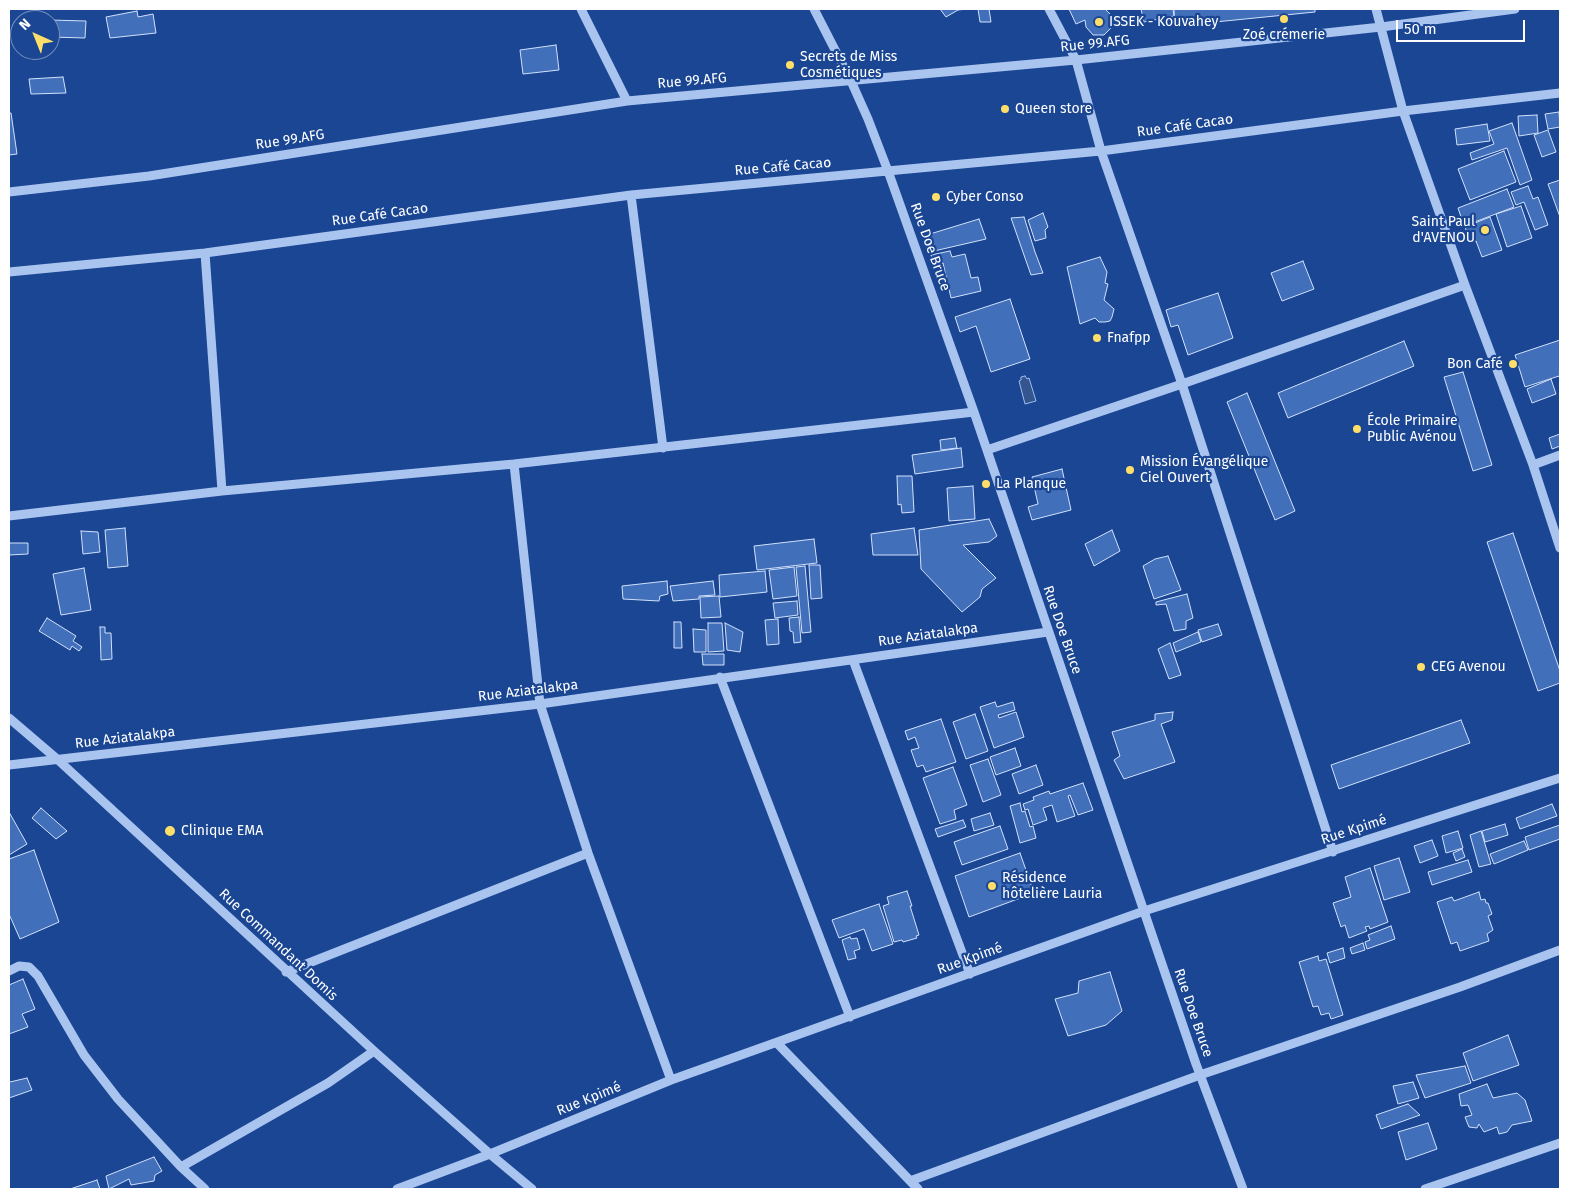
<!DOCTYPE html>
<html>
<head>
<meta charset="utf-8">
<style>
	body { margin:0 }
	#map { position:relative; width:1569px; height:1198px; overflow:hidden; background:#1a4693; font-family:"Fira Sans",sans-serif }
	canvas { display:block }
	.frame { position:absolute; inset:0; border:10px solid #fff; pointer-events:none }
	.north { position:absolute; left:10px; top:10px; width:50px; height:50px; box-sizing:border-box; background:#1a4693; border:1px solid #7690be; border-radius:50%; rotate:316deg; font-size:14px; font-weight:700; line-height:20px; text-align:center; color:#fff }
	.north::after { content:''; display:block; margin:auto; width:18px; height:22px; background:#ffdf69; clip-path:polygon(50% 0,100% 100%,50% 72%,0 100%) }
	.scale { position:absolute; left:1396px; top:20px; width:129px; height:22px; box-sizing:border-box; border:2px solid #fff; border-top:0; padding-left:6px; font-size:15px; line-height:18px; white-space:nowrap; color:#fff; -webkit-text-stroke:4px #1a4693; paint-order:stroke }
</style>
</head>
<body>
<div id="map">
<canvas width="1569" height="1198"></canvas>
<div class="frame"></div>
<div class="north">N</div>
<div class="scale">50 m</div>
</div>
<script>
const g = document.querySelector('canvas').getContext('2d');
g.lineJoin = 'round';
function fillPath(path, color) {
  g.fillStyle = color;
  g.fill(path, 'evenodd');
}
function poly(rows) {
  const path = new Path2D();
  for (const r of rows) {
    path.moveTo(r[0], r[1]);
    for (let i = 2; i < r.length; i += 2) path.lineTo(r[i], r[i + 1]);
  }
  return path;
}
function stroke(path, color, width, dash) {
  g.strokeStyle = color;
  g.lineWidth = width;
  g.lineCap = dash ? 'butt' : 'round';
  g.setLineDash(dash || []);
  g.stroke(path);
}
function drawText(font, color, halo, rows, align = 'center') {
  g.font = font + ' "Fira Sans",sans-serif';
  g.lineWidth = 4.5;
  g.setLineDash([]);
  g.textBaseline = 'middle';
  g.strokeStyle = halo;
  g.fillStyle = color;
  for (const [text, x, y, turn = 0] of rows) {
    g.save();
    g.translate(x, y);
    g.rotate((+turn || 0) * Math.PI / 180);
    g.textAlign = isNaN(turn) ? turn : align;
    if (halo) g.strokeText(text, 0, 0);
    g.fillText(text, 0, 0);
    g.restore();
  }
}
const water = poly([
	[1025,376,1027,379,1029,378,1036,401,1025,404,1019,381,1021,380,1021,377,1025,376]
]);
const building = poly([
	[940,9,968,9,958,10,946,17,940,9],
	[978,9,989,9,991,22,980,22,978,9],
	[1069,9,1105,9,1113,17,1112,27,1104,35,1093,35,1086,27,1085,20,1076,24,1069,9],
	[1141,9,1173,9,1174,16,1144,22,1141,9],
	[1174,9,1315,9,1315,12,1175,26,1174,9],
	[137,11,138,17,153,14,156,33,110,38,106,17,137,11],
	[50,20,86,21,85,38,50,37,50,20],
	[556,45,559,70,523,74,520,50,556,45],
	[63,77,66,93,31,94,29,79,63,77],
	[1559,112,1560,127,1548,129,1545,114,1559,112],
	[9,113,11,113,17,154,9,155,9,113],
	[1537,115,1538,133,1519,136,1518,116,1537,115],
	[1512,123,1532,180,1520,185,1507,148,1472,160,1470,153,1494,144,1489,131,1512,123],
	[1487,124,1490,141,1457,145,1455,129,1487,124],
	[1548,130,1556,152,1542,157,1534,135,1548,130],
	[1504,151,1516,182,1470,200,1458,169,1504,151],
	[1560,180,1560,217,1548,184,1560,180],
	[1528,186,1533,199,1538,197,1548,225,1535,230,1524,202,1516,205,1511,192,1528,186],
	[1507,189,1514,207,1464,226,1458,208,1507,189],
	[1521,206,1532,238,1507,247,1496,214,1521,206],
	[1043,213,1048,227,1045,230,1046,238,1035,241,1028,220,1043,213],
	[1024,217,1035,252,1043,273,1031,275,1011,218,1024,217],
	[1490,217,1502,250,1482,257,1476,241,1471,243,1465,227,1490,217],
	[979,219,986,239,934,251,930,234,979,219],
	[950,251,952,257,965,254,971,278,978,277,981,291,951,298,943,263,934,266,931,255,950,251],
	[1100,257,1107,272,1105,283,1108,284,1104,300,1114,309,1112,317,1110,321,1105,322,1099,322,1095,318,1080,324,1067,267,1100,257],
	[1303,261,1314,289,1282,301,1271,273,1303,261],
	[1218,293,1233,338,1188,355,1178,325,1171,327,1166,310,1218,293],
	[1010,299,1030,359,991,372,976,326,960,332,955,317,1010,299],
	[1560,340,1560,380,1559,376,1525,387,1515,355,1560,340],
	[1404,341,1414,366,1288,418,1278,393,1404,341],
	[1463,372,1492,465,1473,471,1444,377,1463,372],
	[1551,379,1556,394,1532,403,1527,389,1551,379],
	[1247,393,1295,511,1275,520,1227,402,1247,393],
	[1560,434,1560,446,1552,449,1549,438,1560,434],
	[955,438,957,448,941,450,940,440,955,438],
	[961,448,963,467,915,474,912,455,961,448],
	[1062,469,1071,510,1032,520,1028,507,1038,504,1032,477,1062,469],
	[897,476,912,476,914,512,902,513,901,504,898,505,897,476],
	[973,486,975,519,949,521,947,488,973,486],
	[989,519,997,536,989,542,963,545,996,578,982,589,980,597,962,612,921,569,919,530,989,519],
	[125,528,128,566,108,568,105,530,125,528],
	[914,528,918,555,873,555,871,534,914,528],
	[1112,530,1120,551,1094,566,1085,544,1112,530],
	[81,531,98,532,100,552,83,554,81,531],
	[1513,533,1560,671,1560,683,1538,691,1487,542,1513,533],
	[814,539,817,563,757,570,754,546,814,539],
	[9,543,28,543,28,554,9,555,9,543],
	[1168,556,1181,590,1154,599,1143,566,1155,559,1168,556],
	[809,565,820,565,822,598,811,599,809,565],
	[805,566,811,632,802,633,796,567,805,566],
	[794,567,797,596,773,599,769,570,794,567],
	[84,568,91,610,61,615,53,574,84,568],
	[765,571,767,592,720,597,719,575,765,571],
	[667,581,668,594,660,596,659,601,623,599,622,586,667,581],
	[713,581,715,595,699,596,699,599,673,601,670,586,713,581],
	[1187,594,1193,618,1186,621,1186,629,1174,631,1166,604,1156,605,1156,602,1187,594],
	[719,596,721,617,701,618,700,597,719,596],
	[797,601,798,615,775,618,773,603,797,601],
	[799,617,801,642,794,643,793,632,790,631,789,618,799,617],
	[47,618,76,636,73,641,82,647,79,651,72,646,70,650,39,631,47,618],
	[778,619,779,644,767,645,765,620,778,619],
	[674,622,681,622,682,648,674,648,674,622],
	[708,623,722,623,724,651,708,652,708,623],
	[725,623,743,632,740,652,727,650,725,623],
	[1218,624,1222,635,1202,642,1198,630,1218,624],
	[100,627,105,627,105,633,111,633,112,659,101,660,100,627],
	[693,629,706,630,706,652,694,652,693,629],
	[1198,632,1201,642,1176,652,1173,643,1198,632],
	[1170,643,1181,675,1169,679,1158,649,1170,643],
	[702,654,724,654,724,665,703,665,702,654],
	[995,702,997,707,1013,702,1015,710,998,715,999,718,1016,712,1024,737,994,748,980,707,995,702],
	[1173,712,1172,720,1161,724,1175,762,1124,779,1114,760,1120,756,1112,732,1155,720,1155,714,1173,712],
	[975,714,988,751,966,759,953,722,975,714],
	[941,719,956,762,926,772,923,765,917,767,911,750,919,748,915,737,908,740,905,731,941,719],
	[1461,720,1470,743,1339,789,1331,765,1461,720],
	[1015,748,1021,766,996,775,990,757,1015,748],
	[988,759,1001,795,983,802,970,765,988,759],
	[1036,765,1043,785,1019,794,1012,774,1036,765],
	[953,767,967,805,954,810,956,819,940,824,923,778,953,767],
	[1083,783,1093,810,1078,815,1070,795,1068,796,1075,816,1057,822,1052,805,1043,808,1047,820,1033,825,1028,809,1025,810,1023,804,1034,800,1033,797,1049,791,1050,794,1083,783],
	[1020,803,1022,812,1025,811,1030,827,1033,826,1036,838,1020,843,1010,806,1020,803],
	[1552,804,1557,816,1520,829,1516,818,1552,804],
	[41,808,67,831,56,839,32,818,41,808],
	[9,812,27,844,9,855,9,812],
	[990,813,994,825,974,831,971,819,990,813],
	[963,820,966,827,938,837,935,829,963,820],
	[1505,824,1508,835,1485,842,1482,831,1505,824],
	[1560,825,1560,839,1529,850,1525,837,1560,825],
	[1000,826,1008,849,962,865,954,842,1000,826],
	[1458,831,1463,848,1446,853,1442,836,1458,831],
	[1481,831,1491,864,1479,867,1470,835,1481,831],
	[1432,840,1438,856,1420,863,1414,846,1432,840],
	[1524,841,1528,850,1494,864,1490,854,1524,841],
	[1462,849,1465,857,1456,861,1453,853,1462,849],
	[34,850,59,922,20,939,9,914,9,859,34,850],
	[1020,853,1034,893,969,917,955,876,1020,853],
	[1399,858,1410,892,1384,900,1374,866,1399,858],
	[1468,860,1472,872,1432,885,1428,872,1468,860],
	[1370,868,1388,922,1370,929,1369,926,1365,927,1367,931,1349,938,1345,925,1341,927,1333,903,1351,897,1345,877,1370,868],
	[907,891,912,906,910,906,919,935,916,936,917,938,903,942,902,940,894,942,883,906,889,904,887,897,907,891],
	[1479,892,1481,900,1485,899,1486,903,1488,903,1492,914,1488,916,1493,930,1487,934,1489,941,1460,951,1457,942,1451,944,1437,902,1452,897,1454,901,1479,892],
	[879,904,893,944,872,951,864,929,839,938,832,920,879,904],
	[1391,926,1395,939,1367,949,1365,942,1370,940,1368,935,1391,926],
	[850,937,851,939,857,938,860,949,854,951,856,958,848,960,842,940,850,937],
	[1363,943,1365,950,1352,954,1350,948,1363,943],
	[1343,948,1345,958,1330,963,1327,953,1343,948],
	[1318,956,1319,961,1326,959,1343,1015,1331,1019,1329,1013,1321,1015,1318,1006,1313,1007,1299,962,1318,956],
	[1110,972,1122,1011,1106,1025,1068,1036,1055,999,1078,993,1079,981,1110,972],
	[23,979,35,1009,22,1014,28,1027,9,1034,9,985,23,979],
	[1508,1035,1519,1065,1473,1081,1463,1053,1508,1035],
	[1465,1066,1471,1083,1425,1098,1416,1075,1465,1066],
	[27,1078,32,1090,9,1098,9,1080,10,1082,27,1078],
	[1413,1082,1419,1098,1398,1104,1393,1086,1413,1082],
	[1487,1084,1493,1098,1517,1093,1525,1100,1532,1121,1512,1125,1507,1132,1499,1134,1497,1127,1484,1132,1479,1124,1477,1128,1469,1127,1465,1117,1472,1115,1468,1105,1461,1106,1459,1094,1487,1084],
	[1408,1104,1420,1115,1381,1129,1376,1115,1408,1104],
	[1428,1123,1437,1149,1406,1160,1398,1132,1428,1123],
	[154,1157,162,1171,155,1175,154,1181,131,1185,129,1179,109,1189,106,1176,154,1157],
	[97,1180,100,1189,70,1189,97,1180]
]);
const minor = poly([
	[581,9,627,101],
	[814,9,851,81,868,119,888,171,974,412,1196,1064,1243,1189],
	[1049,9,1076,60,1101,151,1182,384,1333,852],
	[1376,9,1403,111,1465,285,1533,465,1560,548],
	[9,192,149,176,627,101,1076,60,1381,27,1515,9],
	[631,195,663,448],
	[205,253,222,491],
	[9,272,205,253,631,195,1101,151,1403,111,1560,93],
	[987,450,1182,384,1465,285],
	[514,464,540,704,588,853,671,1080],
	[1533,465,1560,455],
	[9,516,222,491,514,464,974,412],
	[853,660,970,974],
	[720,677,850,1017],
	[9,718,57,759,374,1051,490,1154,532,1189],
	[9,765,540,704,1048,632],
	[9,971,19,966,29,967,38,976,84,1055,118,1099,181,1167,205,1189],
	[286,972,588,853],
	[777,1043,918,1189],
	[181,1167,328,1083,374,1051],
	[910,1181,1200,1075,1460,987,1560,950],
	[397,1189,490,1154,671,1080,1144,911,1560,778],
	[1425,1189,1560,1143]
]);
const markers = [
	[1284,19,5,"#ffdf69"],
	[1099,22,5,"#ffdf69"],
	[790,65,5,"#ffdf69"],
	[1005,109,5,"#ffdf69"],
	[936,197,5,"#ffdf69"],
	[1485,230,5,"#ffdf69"],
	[1097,338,5,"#ffdf69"],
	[1513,364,5,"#ffdf69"],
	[1357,429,5,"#ffdf69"],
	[1130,470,5,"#ffdf69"],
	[986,484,5,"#ffdf69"],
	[1421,667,5,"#ffdf69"],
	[170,831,6,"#ffdf69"],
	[992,886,5,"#ffdf69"]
];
const poiNames = [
	["ISSEK - Kouvahey",1109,22],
	["Zoé crémerie",1284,35,"center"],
	["Secrets de Miss",800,57],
	["Cosmétiques",800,73],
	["Queen store",1015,109],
	["Cyber Conso",946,197],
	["Saint Paul",1475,222,"right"],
	["d'AVENOU",1475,238,"right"],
	["Fnafpp",1107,338],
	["Bon Café",1503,364,"right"],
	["École Primaire",1367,421],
	["Public Avénou",1367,437],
	["Mission Évangélique",1140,462],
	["Ciel Ouvert",1140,478],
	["La Planque",996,484],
	["CEG Avenou",1431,667],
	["Clinique EMA",181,831],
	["Résidence",1002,878],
	["hôtelière Lauria",1002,894]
];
const streetNames = [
	["Rue 99.AFG",1095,44,-6],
	["Rue 99.AFG",692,81,-5],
	["Rue Café Cacao",1185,126,-8],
	["Rue 99.AFG",290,140,-9],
	["Rue Café Cacao",783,167,-5],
	["Rue Café Cacao",380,215,-8],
	["Rue Doe Bruce",930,247,70],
	["Rue Doe Bruce",1062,630,71],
	["Rue Aziatalakpa",928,635,-8],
	["Rue Aziatalakpa",528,691,-7],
	["Rue Aziatalakpa",125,738,-7],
	["Rue Kpimé",1354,830,-18],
	["Rue Commandant Domis",278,945,43],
	["Rue Kpimé",970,959,-20],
	["Rue Doe Bruce",1193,1013,71],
	["Rue Kpimé",589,1099,-22]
];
fillPath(water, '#35558e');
stroke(water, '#9dbef2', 1);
fillPath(building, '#426fba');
stroke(building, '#d1e1fb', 1);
stroke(minor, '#aac4f0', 9);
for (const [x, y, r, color] of markers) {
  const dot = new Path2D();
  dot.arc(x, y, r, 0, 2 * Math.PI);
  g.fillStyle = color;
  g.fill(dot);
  stroke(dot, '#1a4693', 2);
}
drawText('14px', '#fff', '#1a4693', poiNames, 'left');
drawText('14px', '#fff', '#1a4693', streetNames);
</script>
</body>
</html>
